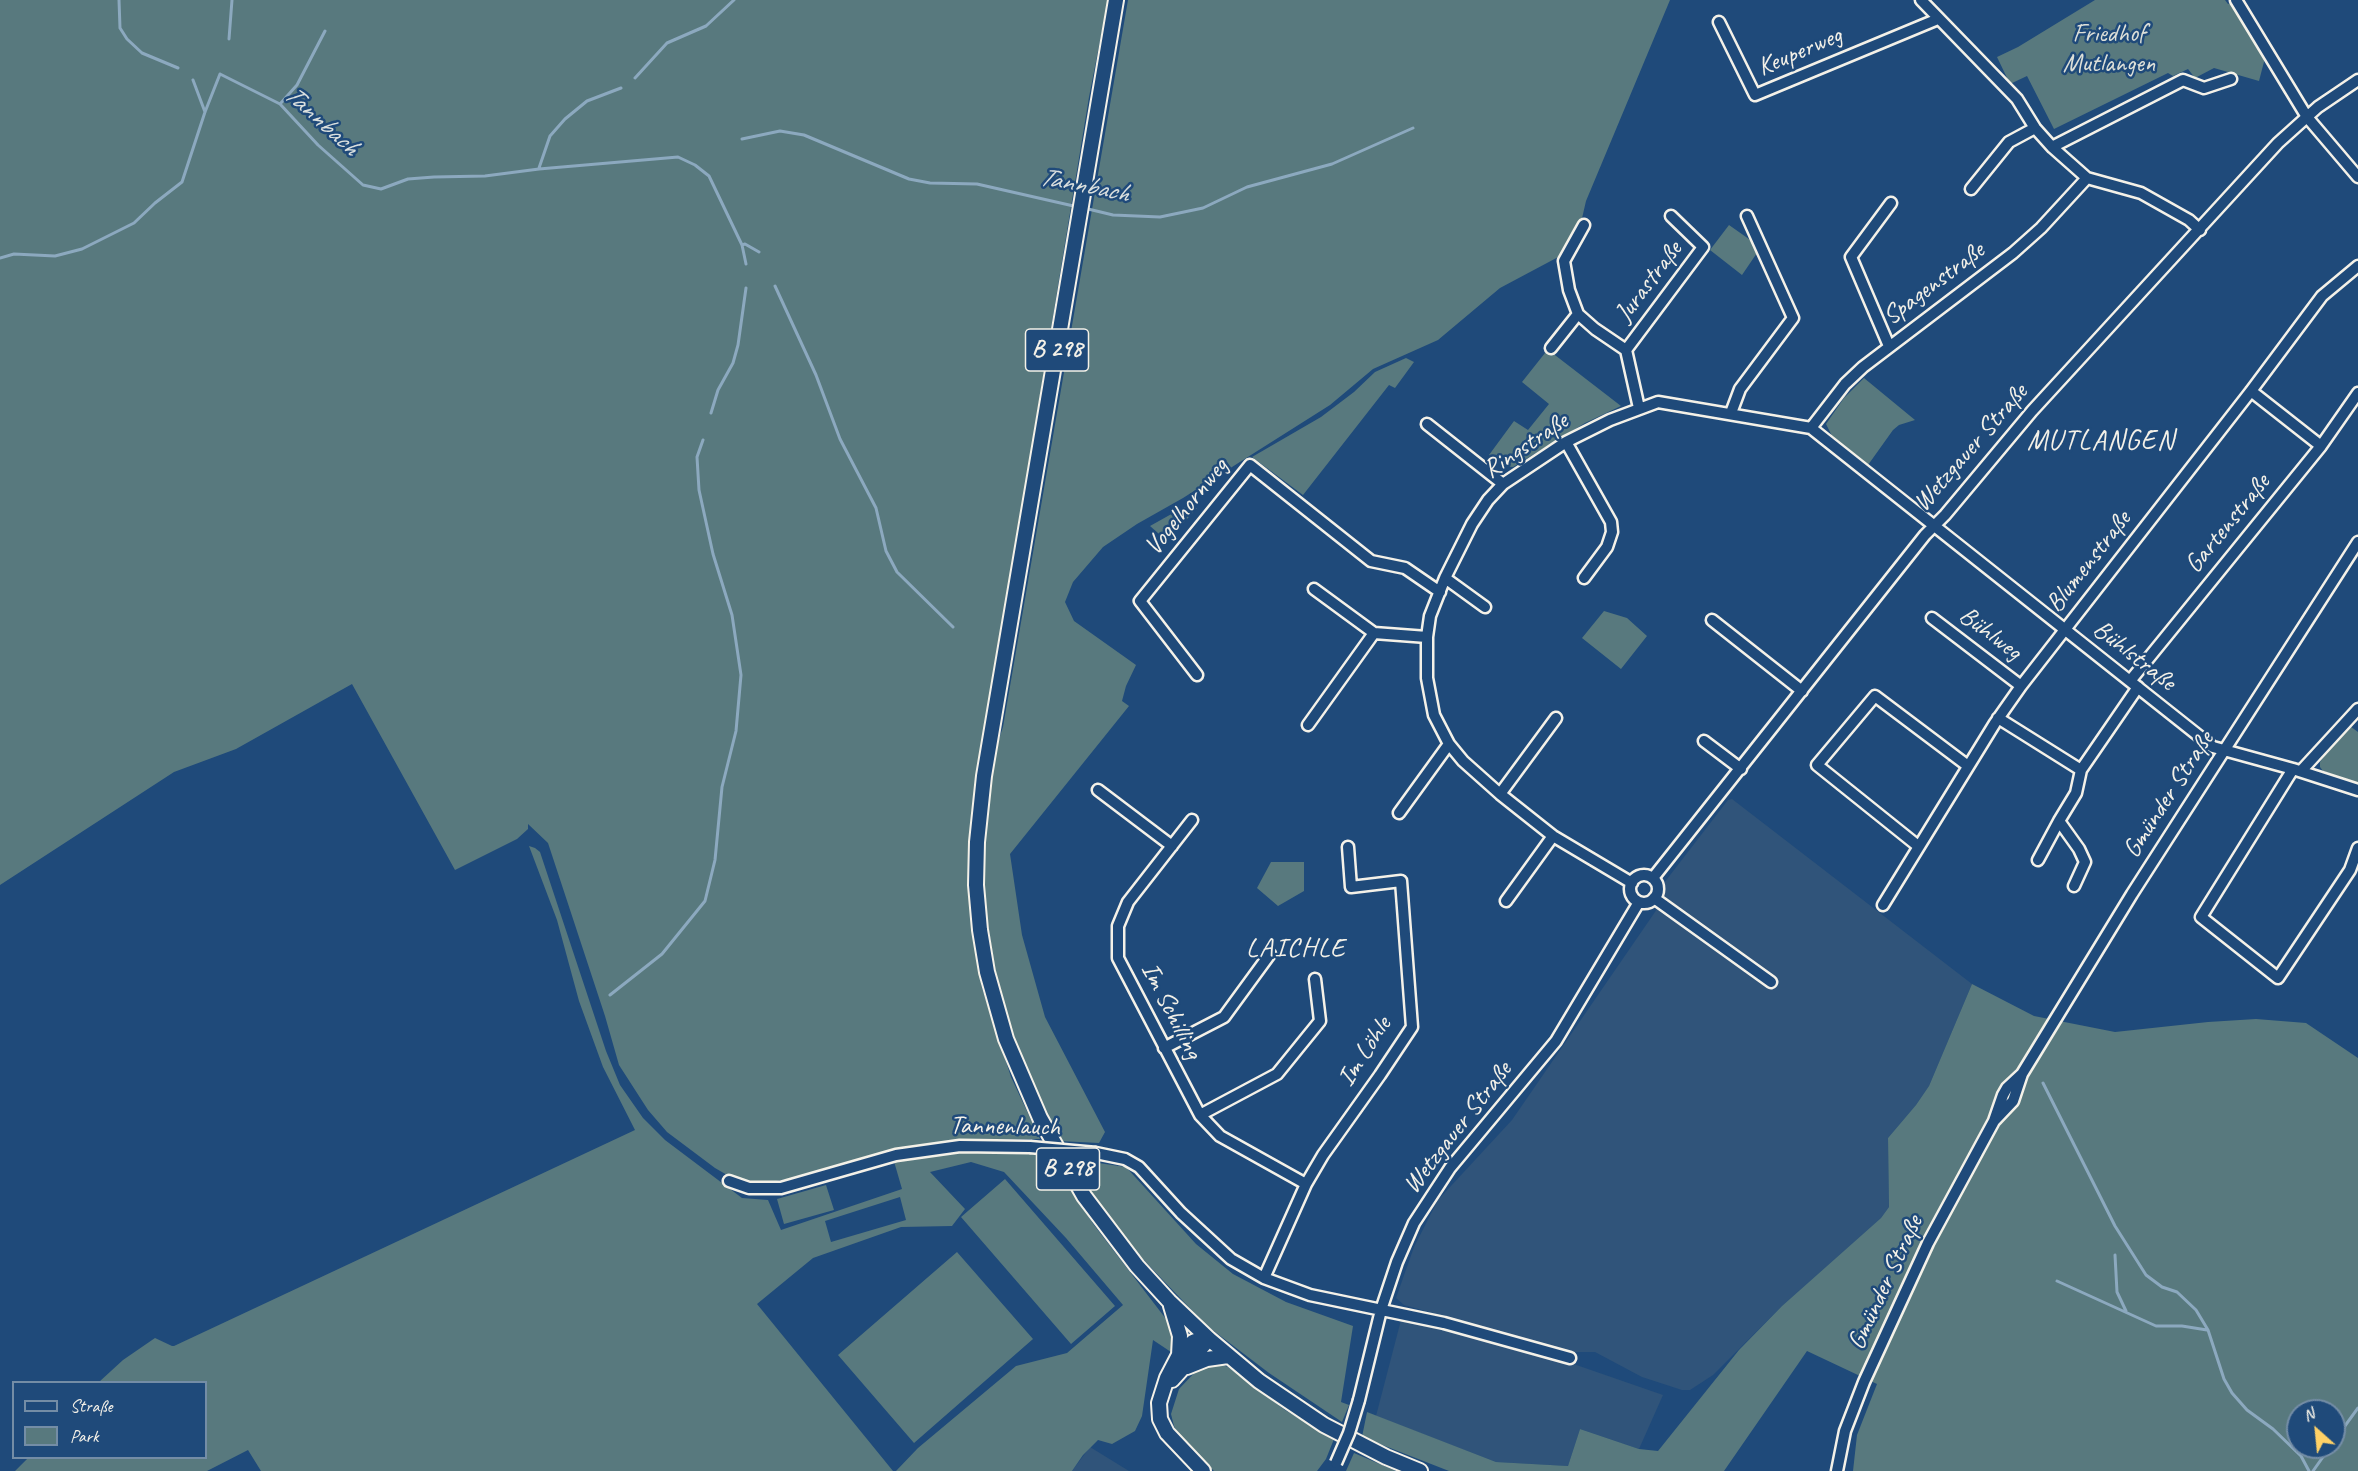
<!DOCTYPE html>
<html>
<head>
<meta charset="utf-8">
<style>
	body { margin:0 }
	#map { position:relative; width:2358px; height:1471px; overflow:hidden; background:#1f4a7a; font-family:Caveat,sans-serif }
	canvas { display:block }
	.legend { position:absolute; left:12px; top:1381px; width:195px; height:78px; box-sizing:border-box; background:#1f4a7a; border:2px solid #748da6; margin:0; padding:8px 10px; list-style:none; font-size:18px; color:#f4f1e8 }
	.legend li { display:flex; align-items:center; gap:12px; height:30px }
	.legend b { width:30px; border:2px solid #748da6 }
	.north { position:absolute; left:2286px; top:1399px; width:60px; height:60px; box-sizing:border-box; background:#1f4a7a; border:2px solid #748da6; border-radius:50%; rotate:333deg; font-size:16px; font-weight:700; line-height:24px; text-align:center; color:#f4f1e8 }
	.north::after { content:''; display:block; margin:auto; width:21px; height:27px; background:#ffd166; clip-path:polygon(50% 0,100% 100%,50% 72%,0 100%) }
</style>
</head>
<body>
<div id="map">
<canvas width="2358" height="1471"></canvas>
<ul class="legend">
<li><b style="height:8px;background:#1f4a7a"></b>Straße</li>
<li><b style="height:16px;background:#58797e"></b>Park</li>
</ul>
<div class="north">N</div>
</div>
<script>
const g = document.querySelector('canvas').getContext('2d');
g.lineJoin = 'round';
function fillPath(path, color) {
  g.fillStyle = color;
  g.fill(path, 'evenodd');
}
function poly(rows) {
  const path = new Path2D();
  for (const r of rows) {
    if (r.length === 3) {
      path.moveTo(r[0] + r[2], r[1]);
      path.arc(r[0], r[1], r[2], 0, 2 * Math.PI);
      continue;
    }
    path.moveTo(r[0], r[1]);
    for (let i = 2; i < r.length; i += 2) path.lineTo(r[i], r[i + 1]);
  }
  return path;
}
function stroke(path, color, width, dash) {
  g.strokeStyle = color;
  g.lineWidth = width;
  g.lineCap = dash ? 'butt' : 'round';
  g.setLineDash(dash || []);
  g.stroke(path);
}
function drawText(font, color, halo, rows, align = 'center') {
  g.font = font + ' Caveat,sans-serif';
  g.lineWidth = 5;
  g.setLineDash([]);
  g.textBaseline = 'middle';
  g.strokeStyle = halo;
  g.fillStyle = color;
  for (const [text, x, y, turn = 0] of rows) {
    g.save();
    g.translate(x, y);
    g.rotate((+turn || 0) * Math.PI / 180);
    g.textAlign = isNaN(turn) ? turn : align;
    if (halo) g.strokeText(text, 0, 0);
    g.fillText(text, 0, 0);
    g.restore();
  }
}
const built = poly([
	[1732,799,1972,984,1929,1086,1916,1105,1888,1138,1889,1207,1881,1218,1782,1306,1713,1375,1690,1390,1682,1390,1642,1377,1595,1352,1572,1352,1404,1305,1396,1298,1414,1247,1438,1200,1512,1120,1655,912,1665,894,1664,883,1728,800],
	[1401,1320,1562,1360,1663,1395,1639,1449,1580,1429,1568,1466,1496,1462,1376,1416],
	[1090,1447,1129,1471,1072,1471]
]);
const green = poly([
	[0,0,1108,0,1089,97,983,743,970,843,970,913,982,988,1011,1077,1040,1139,978,1140,912,1146,804,1176,765,1183,734,1179,715,1168,667,1132,648,1110,619,1065,605,1016,548,843,528,824,528,829,517,839,455,870,352,684,236,749,174,772,0,885],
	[1128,0,1670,0,1586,201,1580,227,1562,255,1500,288,1438,340,1373,369,1330,405,1183,498,1137,524,1103,547,1073,582,1065,602,1074,621,1136,665,1126,686,1122,701,1129,706,1010,854,1022,935,1045,1017,1105,1132,1099,1143,1059,1141,1031,1081,1011,1029,998,987,985,907,984,862,986,812,992,760,1003,727],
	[2095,0,2225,0,2228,4,2233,3,2265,58,2259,81,2214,68,2195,78,2188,69,2173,76,2168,73,2054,129,2027,76,2010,84,1997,57,2018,47],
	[1729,225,1756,244,1759,250,1742,275,1710,250],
	[1551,352,1621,406,1585,423,1513,467,1502,466,1489,455,1514,421,1528,430,1549,404,1522,382,1545,353],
	[1406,358,1414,362,1395,388,1389,385,1303,495,1252,457,1321,417,1354,392,1375,372],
	[1864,378,1915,420,1899,425,1893,430,1868,465,1832,436,1826,424,1844,398],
	[1184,507,1197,508,1167,541,1150,526],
	[1604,611,1627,618,1647,636,1621,669,1582,638],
	[2347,724,2358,732,2358,783,2323,771,2320,767,2320,762],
	[529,846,535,848,540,852,606,1051,620,1085,643,1118,665,1140,742,1198,768,1200,781,1230,902,1189,893,1158,929,1151,999,1149,1049,1156,1094,1225,1166,1319,1172,1332,1174,1354,1153,1340,1142,1416,1135,1431,1112,1444,1098,1440,1083,1455,1072,1471,896,1471,918,1448,1016,1366,1067,1353,1123,1305,1066,1238,1004,1172,971,1162,930,1172,965,1209,952,1226,901,1227,813,1258,757,1304,893,1471,261,1471,248,1450,207,1471,15,1471,28,1458,206,1458,206,1382,99,1382,123,1360,155,1338,172,1346,174,1346,635,1130,603,1067,579,1001,557,920],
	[900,1197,906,1220,831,1242,825,1221],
	[1271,862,1304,862,1304,891,1278,906,1257,888],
	[1972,984,2034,1016,2115,1032,2208,1022,2256,1019,2306,1023,2358,1058,2358,1471,1853,1471,1857,1435,1877,1384,1807,1351,1724,1471,1449,1471,1362,1437,1367,1412,1496,1462,1568,1466,1580,1429,1639,1449,1658,1451,1739,1350,1782,1306,1881,1218,1889,1207,1888,1138,1916,1105,1929,1086],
	[2298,1411,2334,1411,2334,1447,2298,1447],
	[1071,1159,1126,1167,1196,1244,1233,1274,1286,1302,1353,1326,1341,1402,1349,1405,1342,1422,1269,1373,1206,1325,1136,1252,1103,1210],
	[1005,1179,1115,1306,1071,1344,961,1217],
	[826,1185,834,1210,784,1224,777,1199],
	[957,1252,1033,1339,914,1443,838,1355],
	[1217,1363,1228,1367,1285,1410,1334,1439,1326,1459,1317,1471,1214,1471,1180,1438,1174,1426,1171,1414,1179,1389,1198,1369],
	[1354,1453,1396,1471,1346,1471]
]);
const stream = poly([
	[119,0,120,28,127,39,142,53,178,68],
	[229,39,232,0],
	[635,78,667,43,706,26,734,0],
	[193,80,205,112],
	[280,104,297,85,325,31],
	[742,139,780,131,804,135,909,179,930,183,977,184,1078,207],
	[539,168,550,136,565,119,587,101,621,88],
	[1084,208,1113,215,1160,217,1203,208,1247,187,1332,164,1413,128],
	[742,245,745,244,759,252],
	[0,258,14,254,55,256,82,249,134,223,155,203,182,182,205,112,220,74,280,104,318,145,363,185,381,189,408,179,434,177,485,176,539,169,678,157,695,165,709,176,742,245,746,264],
	[775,286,816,375,840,439,876,508,886,551,897,572,953,627],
	[711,413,718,390,733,363,738,345,746,288],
	[610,995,662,954,705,901,715,860,722,787,736,731,741,675,732,615,713,554,699,490,697,457,703,440],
	[2043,1083,2115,1226,2146,1275,2162,1287,2177,1292,2196,1310,2208,1330,2224,1379,2232,1393,2247,1410,2273,1429,2301,1456,2309,1471],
	[2115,1255,2117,1292,2126,1311],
	[2057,1281,2156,1326,2182,1326,2207,1330],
	[2334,1441,2358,1408],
	[2313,1471,2330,1447]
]);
const minor = poly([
	[1921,0,2017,99,2035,128,2052,147,2087,178,2141,193,2189,220,2200,230],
	[2236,0,2307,117,2358,177],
	[1719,22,1755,95,1938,19],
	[2052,147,2183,80,2204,88,2231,79],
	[1971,189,2009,142,2035,128],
	[1584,225,1564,261,1569,290,1578,314,1595,329,1626,350,1639,408],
	[1889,346,1851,257,1891,203],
	[1551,348,1578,314],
	[1626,350,1703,247,1671,216],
	[2251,391,2321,446],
	[1731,413,1740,389,1793,318,1747,216],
	[1427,424,1503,484],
	[1811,428,1845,384,1863,367,2013,253,2041,228,2087,178],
	[1566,442,1611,522,1612,532,1607,547,1584,578],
	[1445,578,1485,607],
	[1314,589,1374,633,1427,637],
	[1932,618,2021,686],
	[1712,620,1802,691],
	[1197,675,1140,601,1250,465,1371,561,1405,568,1440,592],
	[2130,681,2321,446,2358,393],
	[1998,718,2081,770],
	[1308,725,1374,633],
	[1704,741,1741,769],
	[2293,769,2201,917,2278,978,2350,870,2358,848],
	[2301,771,2358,709],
	[1098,790,1172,846],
	[1500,794,1556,718],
	[1399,813,1449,744],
	[1192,820,1128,902,1118,926,1118,958,1200,1115,1220,1136,1306,1184],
	[1918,846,1817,765,1875,696,1968,766],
	[2038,860,2059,821],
	[1644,889,14],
	[1653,878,1925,535,1945,515,2032,411,2278,143,2318,107,2358,80],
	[1632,883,1553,836,1500,794,1463,761,1449,744,1434,715,1427,678,1427,637,1430,616,1445,578,1472,524,1488,500,1503,484,1566,442,1610,420,1658,402,1811,428,2213,747,2293,769,2358,790],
	[2074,886,2085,862,2079,849,2059,821,2076,793,2081,770,2138,687],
	[1654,898,1771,982],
	[1506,901,1553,836],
	[1883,905,1995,723,2021,686,2251,391,2322,296,2358,266],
	[1164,1048,1224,1017,1270,954],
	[1200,1115,1277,1074,1320,1021,1315,979],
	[1994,1121,2013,1101,2022,1074],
	[1096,1153,1125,1159,1139,1167,1181,1213,1231,1259,1264,1278,1310,1295,1444,1323,1570,1358],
	[729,1181,749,1188,781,1188,896,1155,960,1146,1030,1147],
	[1264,1278,1306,1184,1323,1155,1380,1075,1412,1027,1401,881,1351,887,1348,847],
	[1359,1400,1381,1310,1397,1262,1414,1223,1450,1168,1556,1041,1639,902],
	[1837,1471,1845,1431,1864,1382,1928,1243,1994,1121,2003,1095,2007,1088,2022,1074,2132,894,2358,542]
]);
const major = poly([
	[1116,0,984,776,977,842,976,885,980,930,987,972,1006,1039,1040,1118,1084,1196,1137,1266,1169,1301,1209,1339,1259,1381,1324,1425,1386,1457,1420,1471],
	[1171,1306,1180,1336,1179,1355],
	[1187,1367,1207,1359,1228,1356],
	[1172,1380,1209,1339],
	[1203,1471,1167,1433,1160,1419,1159,1403,1167,1378,1179,1355,1193,1342,1200,1339,1209,1339]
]);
const minorBridge = poly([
	[1030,1147,1096,1153],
	[1336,1463,1349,1433,1359,1400]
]);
const shields = [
	[1057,350,63],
	[1068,1169,63]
];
const shieldNames = [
	["B 298",1057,350],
	["B 298",1068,1169]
];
const parkNames = [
	["Friedhof",2109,34],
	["Mutlangen",2109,64]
];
const streetNames = [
	["Keuperweg",1800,52,-23],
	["Jurastraße",1649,282,-53],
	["Spagenstraße",1934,284,-37],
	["Ringstraße",1526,446,-34],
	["Wetzgauer Straße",1971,448,-49],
	["Vogelhornweg",1187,507,-51],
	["Gartenstraße",2228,524,-51],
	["Blumenstraße",2089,562,-52],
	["Bühlweg",1990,634,37],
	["Bühlstraße",2134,656,38],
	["Gmünder Straße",2169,795,-57],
	["Im Schilling",1171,1011,63],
	["Im Löhle",1365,1052,-57],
	["Tannenlauch",1005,1127,1],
	["Wetzgauer Straße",1458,1128,-52],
	["Gmünder Straße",1886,1283,-65]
];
const waterNames = [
	["Tannbach",321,121,42],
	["Tannbach",1084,186,11]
];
const neighbourhoodNames = [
	["LAICHLE",1296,949]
];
const quarterNames = [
	["MUTLANGEN",2101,442]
];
fillPath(built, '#30547a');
fillPath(green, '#58797e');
stroke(stream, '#8ca9bf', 3);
stroke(minor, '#f4f1e8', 15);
stroke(major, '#f4f1e8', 18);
stroke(minor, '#1f4a7a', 10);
stroke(major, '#1f4a7a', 14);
stroke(minorBridge, '#f4f1e8', 15, []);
stroke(minorBridge, '#1f4a7a', 10);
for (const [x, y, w] of shields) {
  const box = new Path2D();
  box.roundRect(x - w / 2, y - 21, w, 42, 4.5);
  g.fillStyle = '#1f4a7a';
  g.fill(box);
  stroke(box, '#f4f1e8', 1.5);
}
drawText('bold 24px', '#f4f1e8', null, shieldNames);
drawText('26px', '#dddfd8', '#1f4a7a', parkNames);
drawText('26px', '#f4f1e8', '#1f4a7a', streetNames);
drawText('italic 27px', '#dadfde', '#1f4a7a', waterNames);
g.letterSpacing = '1.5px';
drawText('27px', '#f4f1e8', '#1f4a7a', neighbourhoodNames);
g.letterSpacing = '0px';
g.letterSpacing = '1.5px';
drawText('28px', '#f4f1e8', '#1f4a7a', quarterNames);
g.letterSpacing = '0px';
</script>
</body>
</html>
